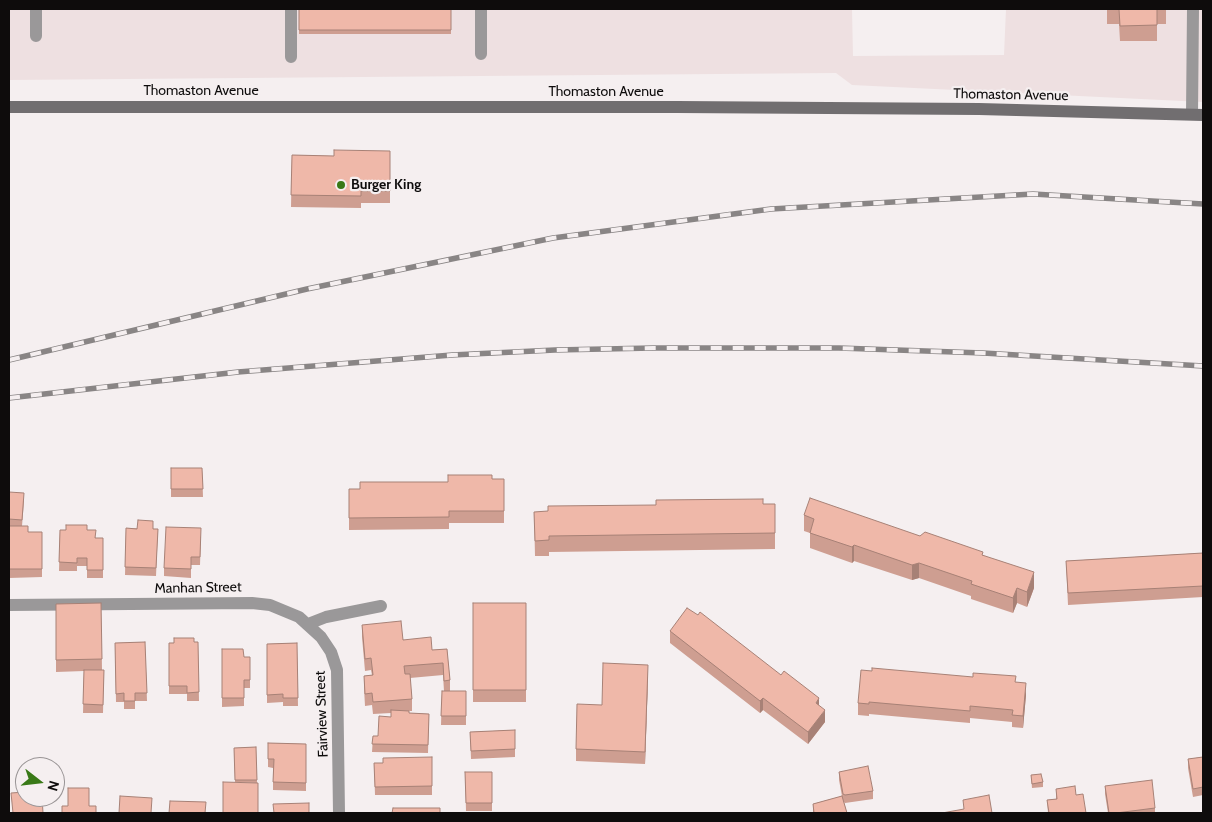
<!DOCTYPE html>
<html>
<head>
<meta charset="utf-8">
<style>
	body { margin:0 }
	#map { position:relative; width:1212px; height:822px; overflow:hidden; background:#f5eff0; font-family:Cabin,sans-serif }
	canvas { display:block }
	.frame { position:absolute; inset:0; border:10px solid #0e0c0c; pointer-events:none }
	.north { position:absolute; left:15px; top:757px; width:50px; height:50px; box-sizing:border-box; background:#f5eff0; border:1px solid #999495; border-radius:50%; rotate:106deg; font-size:14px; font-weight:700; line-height:20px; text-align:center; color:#0e0c0c }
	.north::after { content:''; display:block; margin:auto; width:18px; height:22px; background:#397917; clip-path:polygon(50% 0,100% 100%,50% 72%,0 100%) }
</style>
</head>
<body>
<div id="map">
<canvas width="1212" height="822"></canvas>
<div class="frame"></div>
<div class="north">N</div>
</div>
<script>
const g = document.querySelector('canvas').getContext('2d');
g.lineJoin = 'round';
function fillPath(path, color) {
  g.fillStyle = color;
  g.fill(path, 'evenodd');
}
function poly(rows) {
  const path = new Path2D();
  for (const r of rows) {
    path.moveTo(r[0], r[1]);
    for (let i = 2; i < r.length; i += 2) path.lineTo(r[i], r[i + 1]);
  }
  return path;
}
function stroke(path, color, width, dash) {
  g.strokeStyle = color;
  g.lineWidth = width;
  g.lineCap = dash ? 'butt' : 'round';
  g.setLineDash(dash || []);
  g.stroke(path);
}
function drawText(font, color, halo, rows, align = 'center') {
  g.font = font + ' Cabin,sans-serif';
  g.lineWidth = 4.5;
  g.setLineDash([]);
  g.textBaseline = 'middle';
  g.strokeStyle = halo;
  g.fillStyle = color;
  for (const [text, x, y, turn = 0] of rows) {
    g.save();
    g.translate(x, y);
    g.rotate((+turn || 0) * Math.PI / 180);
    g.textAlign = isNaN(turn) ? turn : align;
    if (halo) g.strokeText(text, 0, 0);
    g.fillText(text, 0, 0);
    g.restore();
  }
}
const built = poly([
	[9,9,852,9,853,56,1004,55,1006,9,1203,9,1203,102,852,85,836,73,9,80]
]);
const service = poly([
	[291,9,291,57],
	[481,9,481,54],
	[36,36,36,9],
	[1192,114,1193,9]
]);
const minor = poly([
	[9,605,252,603,270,605,299,617,321,637,331,652,337,670,339,813],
	[308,624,326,617,381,606]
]);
const secondary = poly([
	[9,107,677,107,979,109,1203,115]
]);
const rail = poly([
	[9,360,307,289,553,238,771,209,1033,194,1203,204],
	[9,398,238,372,452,355,555,350,653,348,839,348,983,353,1203,366]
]);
const wall = poly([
	[299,9,451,9,451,34,299,34],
	[1107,9,1166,9,1166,24,1157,24,1157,41,1120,41,1119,24,1107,24],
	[390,151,390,203,361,203,361,208,291,207,292,155,334,156],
	[171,468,202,468,203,497,171,497],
	[492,479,504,479,504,523,449,523,449,529,349,530,349,489,360,489,448,482],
	[9,492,24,501,22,526,28,532,42,532,42,577,9,578],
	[775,504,775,549,549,552,549,556,535,556,534,512],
	[804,515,920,536,983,555,1034,588,1027,607,1017,603,1013,613,971,599,971,596,919,578,912,580,854,561,852,563,810,548,810,533,804,531],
	[126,528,158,529,156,576,125,575],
	[60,530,87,530,96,538,103,538,103,578,87,578,87,566,77,566,77,571,59,571],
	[201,536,200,565,191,565,191,578,164,576,164,568],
	[1203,553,1203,597,1068,605,1066,561],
	[101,603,102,670,104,670,103,713,83,713,84,671,56,672,56,604],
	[473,603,526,603,526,702,473,702],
	[362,625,432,650,447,649,450,680,450,691,466,691,466,725,441,725,442,691,444,691,443,675,410,678,412,699,412,711,409,711,409,713,429,714,428,753,372,752,373,736,378,736,391,717,391,713,373,714,372,705,365,706,364,688,364,676,372,675,371,670,365,671,362,637],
	[670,631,819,706,825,722,808,744,763,710,760,713,670,643],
	[145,642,147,701,135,701,135,709,124,709,124,702,116,702,115,643],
	[198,642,199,701,187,701,187,694,169,694,169,643],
	[297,643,298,706,283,706,283,702,267,703,267,644],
	[222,649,244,657,250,657,250,688,244,688,244,706,222,707],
	[648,677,645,764,576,761,576,749,602,705],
	[1016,682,1026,695,1023,728,1012,727,1012,722,970,718,970,723,869,714,869,716,858,715,858,703],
	[515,730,515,757,471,759,470,732],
	[268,743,306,744,306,791,273,790,273,768,268,767],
	[256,747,257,783,235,782,234,748],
	[432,757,432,795,375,795,374,763,383,763],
	[1203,757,1203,795,1193,797,1188,768,1188,759],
	[465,772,492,803,492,811,466,811],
	[839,772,873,791,873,799,845,803,844,802,847,813,813,813,813,804,842,796,839,780],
	[1031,775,1043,782,1043,787,1032,788],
	[1105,786,1155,808,1155,813,1108,813,1105,794],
	[1056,789,1076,795,1086,813,1048,813,1047,800,1056,799]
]);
const shadedWall = poly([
	[854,545,854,561,852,563,852,547],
	[919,563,919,578,912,580,912,565],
	[1034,572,1034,588,1027,607,1027,592],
	[1017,588,1017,603,1013,613,1013,598],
	[648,665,648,677,645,764,645,752],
	[1026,683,1026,695,1023,728,1023,716],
	[763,698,763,710,760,713,760,701],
	[819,698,819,710,816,703],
	[825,710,825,722,808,744,808,732]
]);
const building = poly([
	[299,9,451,9,451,30,299,30,299,9],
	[1119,9,1157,9,1157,25,1120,26,1119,9],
	[334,150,390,151,390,191,361,191,361,196,291,195,292,155,334,156,334,150],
	[171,468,202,468,203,489,171,489,171,468],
	[448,475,492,475,492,479,504,479,504,511,449,511,449,517,349,518,349,489,360,489,360,482,448,482,448,475],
	[9,492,24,493,22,520,9,519,9,492],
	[810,498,920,536,925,532,983,552,982,555,1034,572,1027,592,1017,588,1013,598,971,584,972,581,919,563,912,565,854,545,852,547,810,533,814,519,804,515,810,498],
	[763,499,763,504,775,504,775,533,549,536,549,540,535,541,534,512,548,511,548,506,656,505,656,500,763,499],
	[138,520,153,521,153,529,158,529,156,568,125,567,126,528,137,529,138,520],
	[66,525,87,525,87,530,96,530,95,538,103,538,103,570,87,570,87,558,77,558,77,563,59,562,60,530,66,530,66,525],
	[9,526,28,526,28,532,42,532,42,569,9,569,9,526],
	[166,527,201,528,200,557,191,557,191,569,164,568,166,527],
	[1203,553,1203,586,1068,593,1066,561,1203,553],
	[101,603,102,659,56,660,56,604,101,603],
	[473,603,526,603,526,690,473,690,473,603],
	[687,608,698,615,700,612,781,675,784,671,819,698,816,703,825,710,808,732,763,698,760,701,670,631,687,608],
	[401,621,403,640,431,637,432,650,447,649,450,680,444,681,443,663,404,666,405,674,410,674,412,699,373,702,372,693,365,694,364,676,373,675,371,658,365,659,362,625,401,621],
	[174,638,194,638,194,642,198,642,199,692,187,693,187,686,169,686,169,643,174,643,174,638],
	[145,642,147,693,135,693,135,701,124,701,124,693,116,694,115,643,145,642],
	[297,643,298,698,283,698,283,694,267,695,267,644,297,643],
	[222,649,243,649,244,657,250,657,250,680,244,680,244,698,222,698,222,649],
	[603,663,648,665,645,752,576,749,577,704,602,705,603,663],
	[872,668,973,677,973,673,1016,676,1015,682,1026,683,1023,716,1012,715,1013,710,970,706,970,711,869,702,869,704,858,703,861,670,872,671,872,668],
	[84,670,104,670,103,705,83,704,84,670],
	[442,691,466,691,466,716,441,716,442,691],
	[391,710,409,711,409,713,429,714,428,745,372,744,373,736,378,736,379,716,391,717,391,710],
	[515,730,515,749,471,751,470,732,515,730],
	[268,743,306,744,306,783,273,782,274,759,268,759,268,743],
	[256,747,257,780,235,780,234,748,256,747],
	[432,757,432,786,375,787,374,763,383,763,383,758,432,757],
	[1203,757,1203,787,1193,789,1188,759,1203,757],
	[868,766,873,791,845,795,843,794,839,772,868,766],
	[465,772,492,772,492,803,466,803,465,772],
	[1041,774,1043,782,1032,784,1031,775,1041,774],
	[1152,780,1155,808,1116,813,1109,813,1105,786,1152,780],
	[223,782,258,783,258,813,223,813,223,782],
	[1075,786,1076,795,1083,794,1086,813,1049,813,1047,800,1057,799,1056,789,1075,786],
	[68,788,89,788,89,806,96,806,96,813,62,813,62,806,68,806,68,788],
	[25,792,25,797,42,797,43,813,13,813,11,793,25,792],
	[989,795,992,813,942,813,964,809,963,800,989,795],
	[120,796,152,798,151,813,119,813,120,796],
	[842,796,847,813,814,813,813,804,842,796],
	[170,801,206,802,205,813,169,813,170,801],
	[309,803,309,813,274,813,273,804,309,803],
	[393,808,440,808,440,813,392,813,393,808]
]);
const markers = [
	[341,185,5,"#397917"]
];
const streetNames = [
	["Thomaston Avenue",201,91],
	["Thomaston Avenue",606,92],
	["Thomaston Avenue",1011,95,1],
	["Manhan Street",198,588,-1],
	["Fairview Street",322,714,-92]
];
const poiNames = [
	["Burger King",351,185]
];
fillPath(built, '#eee0e1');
stroke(service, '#9a9899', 12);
stroke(minor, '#9a9899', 12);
stroke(secondary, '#716e70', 12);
stroke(rail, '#898585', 5.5);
stroke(rail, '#f5eff0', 4, [11]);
fillPath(wall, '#ce9e91');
fillPath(shadedWall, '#a78176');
fillPath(building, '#efb8a9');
stroke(building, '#a78176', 1);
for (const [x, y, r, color] of markers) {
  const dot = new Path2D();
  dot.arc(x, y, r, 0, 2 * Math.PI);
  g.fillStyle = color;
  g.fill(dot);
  stroke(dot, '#f5eff0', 2);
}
drawText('14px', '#0e0c0c', '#f5eff0', streetNames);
drawText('bold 14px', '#0e0c0c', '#f5eff0', poiNames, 'left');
</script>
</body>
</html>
